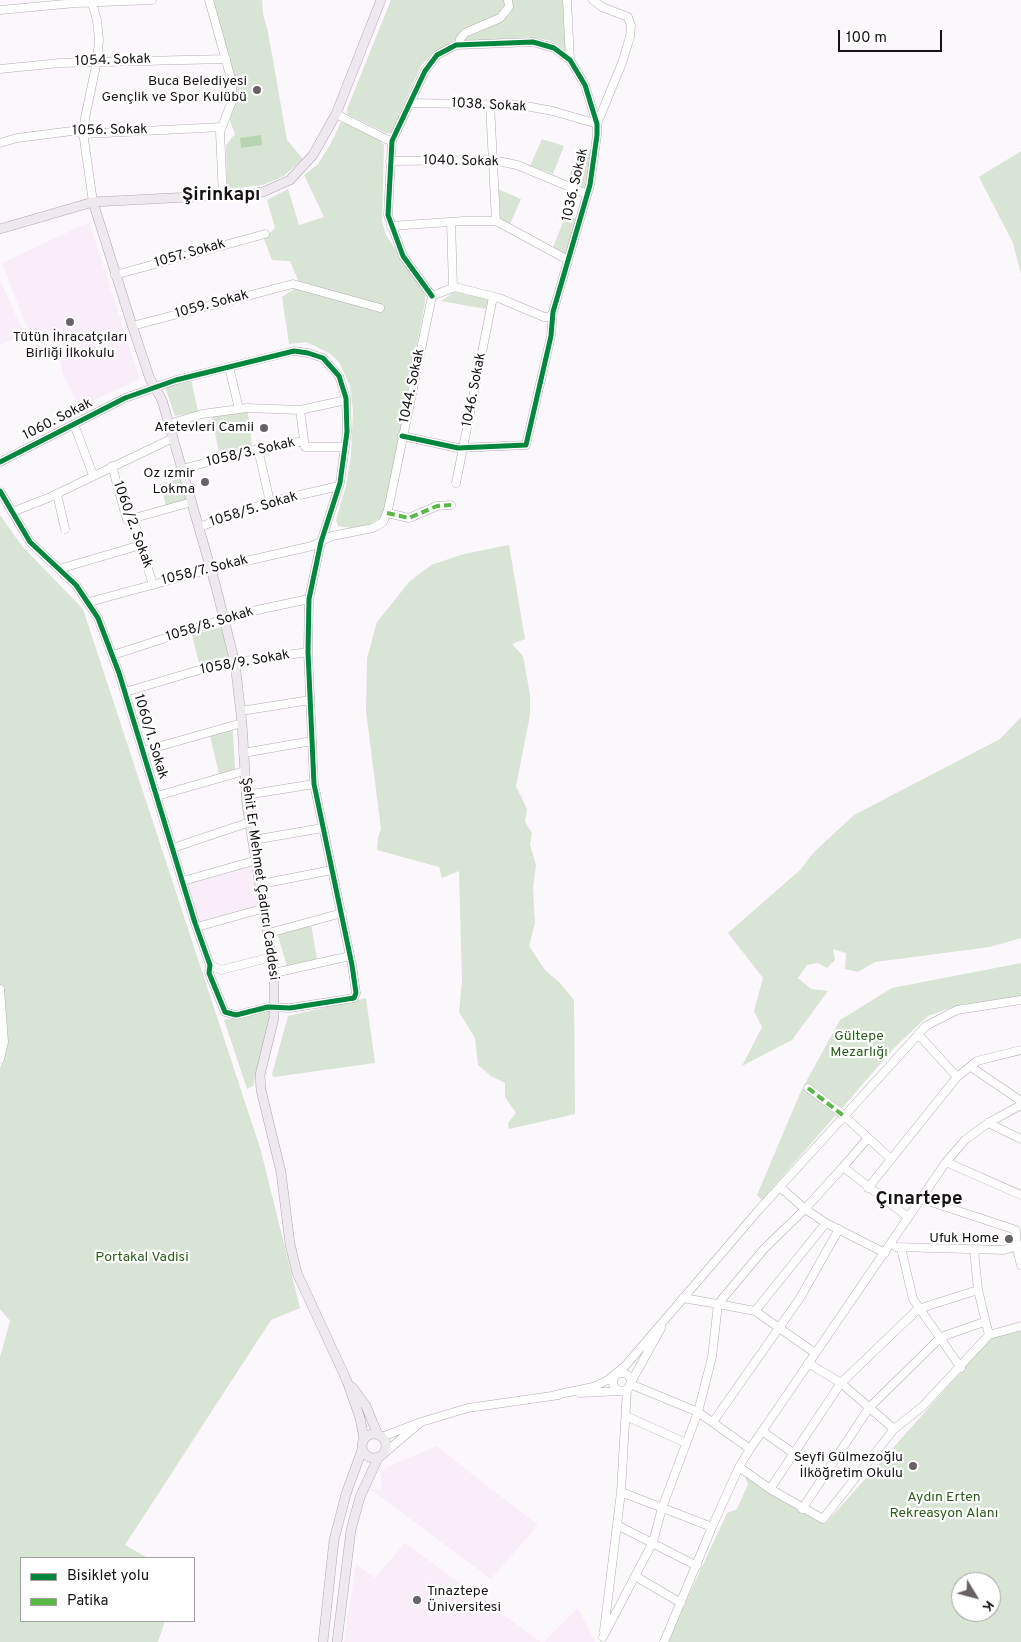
<!DOCTYPE html>
<html>
<head>
<meta charset="utf-8">
<style>
	body { margin:0 }
	#map { position:relative; width:1021px; height:1642px; overflow:hidden; background:#fcf7fc; font-family:Overpass,sans-serif }
	canvas { display:block }
	.legend { position:absolute; left:20px; top:1557px; width:175px; height:65px; box-sizing:border-box; background:#fff; border:1px solid #a2a0a2; margin:0; padding:6px 9px; list-style:none; font-size:15px; color:#161216 }
	.legend li { display:flex; align-items:center; gap:10px; height:25px }
	.legend b { width:25px; border:1px solid #a2a0a2 }
	.north { position:absolute; left:951px; top:1572px; width:50px; height:50px; box-sizing:border-box; background:#fff; border:1px solid #a2a0a2; border-radius:50%; rotate:127deg; font-size:14px; font-weight:700; line-height:20px; text-align:center; color:#161216 }
	.north::after { content:''; display:block; margin:auto; width:18px; height:22px; background:#666266; clip-path:polygon(50% 0,100% 100%,50% 72%,0 100%) }
	.scale { position:absolute; left:838px; top:30px; width:104px; height:22px; box-sizing:border-box; border:2px solid #161216; border-top:0; padding-left:6px; font-size:15px; line-height:18px; white-space:nowrap; color:#161216; -webkit-text-stroke:4px #fff; paint-order:stroke }
</style>
</head>
<body>
<div id="map">
<canvas width="1021" height="1642"></canvas>
<ul class="legend">
<li><b style="height:6px;background:#00873e"></b>Bisiklet yolu</li>
<li><b style="height:6px;background:#58b947"></b>Patika</li>
</ul>
<div class="north">K</div>
<div class="scale">100 m</div>
</div>
<script>
const g = document.querySelector('canvas').getContext('2d');
g.lineJoin = 'round';
function fillPath(path, color) {
  g.fillStyle = color;
  g.fill(path, 'evenodd');
}
function poly(rows) {
  const path = new Path2D();
  for (const r of rows) {
    if (r.length === 3) {
      path.moveTo(r[0] + r[2], r[1]);
      path.arc(r[0], r[1], r[2], 0, 2 * Math.PI);
      continue;
    }
    path.moveTo(r[0], r[1]);
    for (let i = 2; i < r.length; i += 2) path.lineTo(r[i], r[i + 1]);
  }
  return path;
}
function stroke(path, color, width, dash) {
  g.strokeStyle = color;
  g.lineWidth = width;
  g.lineCap = dash ? 'butt' : 'round';
  g.setLineDash(dash || []);
  g.stroke(path);
}
function drawText(font, color, halo, rows, align = 'center') {
  g.font = font + ' Overpass,sans-serif';
  g.lineWidth = 4.5;
  g.setLineDash([]);
  g.textBaseline = 'middle';
  g.strokeStyle = halo;
  g.fillStyle = color;
  for (const [text, x, y, turn = 0] of rows) {
    g.save();
    g.translate(x, y);
    g.rotate((+turn || 0) * Math.PI / 180);
    g.textAlign = isNaN(turn) ? turn : align;
    if (halo) g.strokeText(text, 0, 0);
    g.fillText(text, 0, 0);
    g.restore();
  }
}
const built = poly([
	[89,222,140,379,79,407,63,374,56,345,37,329,27,328,2,263],
	[0,280,24,334,0,345],
	[253,864,261,906,199,923,186,883],
	[436,1446,538,1525,491,1579,370,1489,381,1489,381,1473,384,1469],
	[405,1543,541,1642,344,1642,356,1564,375,1578],
	[578,1608,595,1642,544,1642]
]);
const green = poly([
	[213,0,262,0,263,14,268,32,287,140,303,159,284,176,263,185,227,189,226,145,235,134,228,116,236,99,235,80],
	[391,0,505,0,506,5,498,17,464,30,456,39,431,55,421,66,391,133,386,133,347,114,347,109],
	[512,0,567,0,567,53,559,45,547,40,529,37,463,42,466,36,502,21,510,14],
	[341,122,378,139,384,145,382,221,386,235,425,294,425,303,384,512,379,519,370,524,351,528,338,526,336,520,346,486,351,455,353,411,350,386,339,362,329,353,306,342,289,344,282,297,300,285,290,261,272,260,264,239,275,228,267,200,288,189,299,225,324,217,304,175,318,164,330,145],
	[542,139,564,146,553,174,530,166],
	[582,148,592,151,585,188,567,180],
	[1021,151,1021,274,1013,243,979,177],
	[498,189,521,199,510,224,499,218],
	[566,215,576,219,566,254,553,247],
	[456,291,488,299,486,309,441,301],
	[191,379,198,412,175,416,165,387],
	[244,412,248,413,252,445,219,453,212,417],
	[181,478,189,503,167,509,160,484],
	[0,515,22,546,83,609,261,1151,300,1308,271,1320,125,1545,148,1558,21,1558,21,1621,165,1621,158,1642,0,1642,0,1357,10,1321,0,1309,0,1068,6,1052,0,990],
	[509,545,525,639,512,644,523,656,530,695,530,715,516,786,527,809,525,822,532,833,530,845,536,865,533,888,535,923,529,946,545,970,560,983,574,1000,575,1114,509,1129,508,1123,516,1113,505,1097,505,1083,491,1076,478,1065,475,1038,459,1012,462,981,459,871,442,878,439,867,377,850,378,837,381,829,366,711,367,658,377,622,409,582,431,565,464,554],
	[221,627,229,659,200,667,192,635],
	[1021,717,1021,938,990,947,875,962,858,972,845,969,846,953,833,949,835,960,827,968,818,963,807,965,798,978,811,989,828,991,792,1040,742,1066,762,1027,754,1011,763,978,728,933,800,870,814,852,854,815,1000,739],
	[233,730,235,770,219,774,210,736],
	[311,924,317,959,290,967,287,966,277,933],
	[1021,963,1021,996,960,1005,928,1016,894,1048,762,1200,757,1195,801,1091,840,1020,892,988],
	[366,998,375,1063,274,1077,272,1074,288,1016],
	[268,1010,270,1011,270,1016,253,1086,247,1089,224,1020],
	[1021,1331,1021,1642,667,1642,727,1513,737,1509,748,1484,744,1474,825,1524,991,1338],
	[961,1582,991,1582,991,1612,961,1612]
]);
const water = poly([
	[261,135,262,145,241,148,240,138]
]);
const minor = poly([
	[91,0,97,20,99,40,97,61,85,118,84,139,93,202],
	[209,0,232,82,232,101,220,132,223,197],
	[567,0,570,60],
	[593,0,602,7,628,17,631,26,630,37,622,63,597,124],
	[0,10,76,3,152,0],
	[459,45,460,39,465,33,500,18,509,7,508,0],
	[0,69,60,63,226,59],
	[410,103,520,105,553,111,597,124],
	[490,104,496,221],
	[336,114,392,142],
	[0,143,17,138,72,131,85,134,222,127],
	[390,161,493,160,517,165,587,194],
	[451,222,453,287],
	[391,226,464,221,496,221,568,260],
	[115,275,265,234],
	[432,296,455,287,499,298,544,317,550,317,553,312],
	[132,326,293,284,380,308],
	[229,367,239,409],
	[74,424,93,475],
	[169,424,202,414,247,408,300,410],
	[402,436,458,448,526,445,551,336,553,312,590,185,597,135,597,124,585,85,570,60,554,48,533,42,456,45,437,55,425,71,392,141,388,215,403,256,432,296],
	[345,447,305,447,300,410,346,400],
	[258,449,270,502],
	[0,462,125,398,176,380,294,351,308,353,323,358,339,376,346,398,347,432,340,483,321,542,309,599,308,652,314,784,352,965,356,993,354,998,290,1008,268,1007,236,1015,225,1012,209,973,210,965,195,923,119,673,98,618,76,585,30,542,0,491],
	[112,466,127,520,192,502],
	[182,469,249,451,304,441],
	[456,483,493,297],
	[57,494,65,529],
	[12,512,48,498,173,438],
	[387,513,409,518,437,506,451,505],
	[133,518,153,585],
	[199,527,270,502,339,486],
	[59,569,141,545],
	[89,602,211,569,312,546,332,536,373,528,383,522,388,510,432,296],
	[113,655,243,613,309,599],
	[125,692,216,665,308,652],
	[241,711,310,700],
	[143,751,242,723],
	[243,753,312,741],
	[246,795,314,784],
	[157,796,244,771],
	[253,840,323,828],
	[173,848,250,822],
	[183,881,257,860],
	[261,884,332,870],
	[197,927,265,908],
	[269,933,342,913],
	[210,965,221,970,272,957],
	[274,973,350,956],
	[0,989,4,1042,0,1059],
	[918,1034,957,1077],
	[971,1067,1021,1101],
	[808,1088,840,1112,891,1159],
	[988,1123,1021,1139],
	[946,1162,1021,1195],
	[843,1167,868,1138],
	[868,1188,957,1077,977,1061,1021,1050],
	[922,1199,1016,1230,1016,1246,1021,1265],
	[896,1247,1004,1250,1019,1245],
	[901,1248,913,1299,961,1368],
	[974,1250,978,1290,989,1335],
	[885,1253,826,1223,805,1209,843,1167,908,1217],
	[683,1298,718,1304,764,1249,805,1209,780,1187],
	[755,1311,815,1353],
	[661,1328,630,1384,698,1412,750,1449],
	[808,1363,841,1383,894,1429],
	[622,1382,9],
	[580,1393,621,1391],
	[555,1395,593,1387,608,1380,626,1365,757,1212,926,1026,957,1010,1021,1000],
	[626,1416,686,1443],
	[421,1422,468,1408,559,1395],
	[713,1422,800,1298,839,1229],
	[762,1431,793,1453],
	[382,1437,421,1422,382,1455],
	[739,1467,770,1489,823,1519,894,1429,923,1406,989,1335,1021,1326],
	[770,1489,841,1383,918,1309,978,1290],
	[621,1492,712,1527],
	[802,1509,869,1408,941,1337,984,1322],
	[617,1525,697,1566],
	[635,1576,681,1603],
	[604,1631,621,1492,627,1389],
	[603,1637,653,1542,662,1508,698,1412,712,1357,718,1304,755,1311,826,1223],
	[664,1642,712,1527,739,1467,750,1449,946,1162,965,1140,988,1123,1021,1105]
]);
const major = poly([
	[93,202,131,322,150,379,162,400,216,587,235,663,242,723,247,806,274,973,274,1018,260,1075,261,1090,281,1172,290,1244,297,1273,347,1381,360,1418,364,1439],
	[0,229,93,202,248,194,263,192,290,180,313,155,336,114,381,0],
	[352,1387,366,1406,378,1435],
	[374,1446,12],
	[323,1642,334,1540,346,1494,362,1450],
	[337,1642,351,1530,360,1497,378,1458]
]);
const quiet = poly([
	[387,513,409,518,437,506,451,505],
	[808,1088,845,1117]
]);
const cycleway = poly([
	[402,436,458,448,526,445,551,336,553,312,590,185,597,135,597,124,585,85,570,60,554,48,533,42,456,45,437,55,425,71,392,141,388,215,403,256,432,296],
	[0,462,125,398,176,380,294,351,308,353,323,358,339,376,346,398,347,432,340,483,321,542,309,599,308,652,314,784,352,965,356,993,354,998,290,1008,268,1007,236,1015,225,1012,209,973,210,965,195,923,119,673,98,618,76,585,30,542,0,491]
]);
const markers = [
	[257,90,5,"#666266"],
	[70,322,5,"#666266"],
	[264,428,5,"#666266"],
	[205,482,5,"#666266"],
	[1009,1239,5,"#666266"],
	[913,1466,5,"#666266"],
	[417,1600,5,"#666266"]
];
const streetNames = [
	["1054. Sokak",113,61,-2],
	["1038. Sokak",489,106,3],
	["1056. Sokak",110,131,-1],
	["1040. Sokak",461,162,1],
	["1036. Sokak",576,185,-77],
	["1057. Sokak",190,254,-16],
	["1059. Sokak",212,305,-15],
	["1044. Sokak",413,386,-78],
	["1046. Sokak",475,390,-79],
	["1060. Sokak",58,420,-27],
	["1058/3. Sokak",251,453,-13],
	["1058/5. Sokak",254,510,-17],
	["1060/2. Sokak",132,525,70],
	["1058/7. Sokak",205,571,-14],
	["1058/8. Sokak",210,625,-17],
	["1058/9. Sokak",245,663,-10],
	["1060/1. Sokak",150,737,73],
	["Şehit Er Mehmet Çadırcı Caddesi",259,879,82]
];
const poiNames = [
	["Buca Belediyesi",247,82],
	["Gençlik ve Spor Kulübü",247,98],
	["Tütün İhracatçıları",70,338,"center"],
	["Birliği İlkokulu",70,354,"center"],
	["Afetevleri Camii",254,428],
	["Oz ızmir",195,474],
	["Lokma",195,490],
	["Ufuk Home",999,1239],
	["Seyfi Gülmezoğlu",903,1458],
	["İlköğretim Okulu",903,1474],
	["Tınaztepe",427,1592,"left"],
	["Üniversitesi",427,1608,"left"]
];
const parkNames = [
	["Gültepe",859,1037],
	["Mezarlığı",859,1053],
	["Portakal Vadisi",142,1258],
	["Aydın Erten",944,1498],
	["Rekreasyon Alanı",944,1514]
];
const districtNames = [
	["Şirinkapı",221,196],
	["Çınartepe",919,1200]
];
fillPath(built, '#f9edfa');
fillPath(green, '#d8e4d4');
fillPath(water, '#b8d3b0');
stroke(minor, '#b2aeb2', 9);
stroke(major, '#b4a7b5', 10);
stroke(minor, '#fffeff', 8);
stroke(major, '#eee8ef', 9);
stroke(quiet, '#58b947', 4, [8, 4]);
stroke(cycleway, '#00873e', 5);
for (const [x, y, r, color] of markers) {
  const dot = new Path2D();
  dot.arc(x, y, r, 0, 2 * Math.PI);
  g.fillStyle = color;
  g.fill(dot);
  stroke(dot, '#fff', 2);
}
drawText('14px', '#161216', '#fff', streetNames);
drawText('14px', '#161216', '#fff', poiNames, 'right');
drawText('14px', '#295d18', '#fff', parkNames);
drawText('bold 19px', '#161216', '#fff', districtNames);
</script>
</body>
</html>
